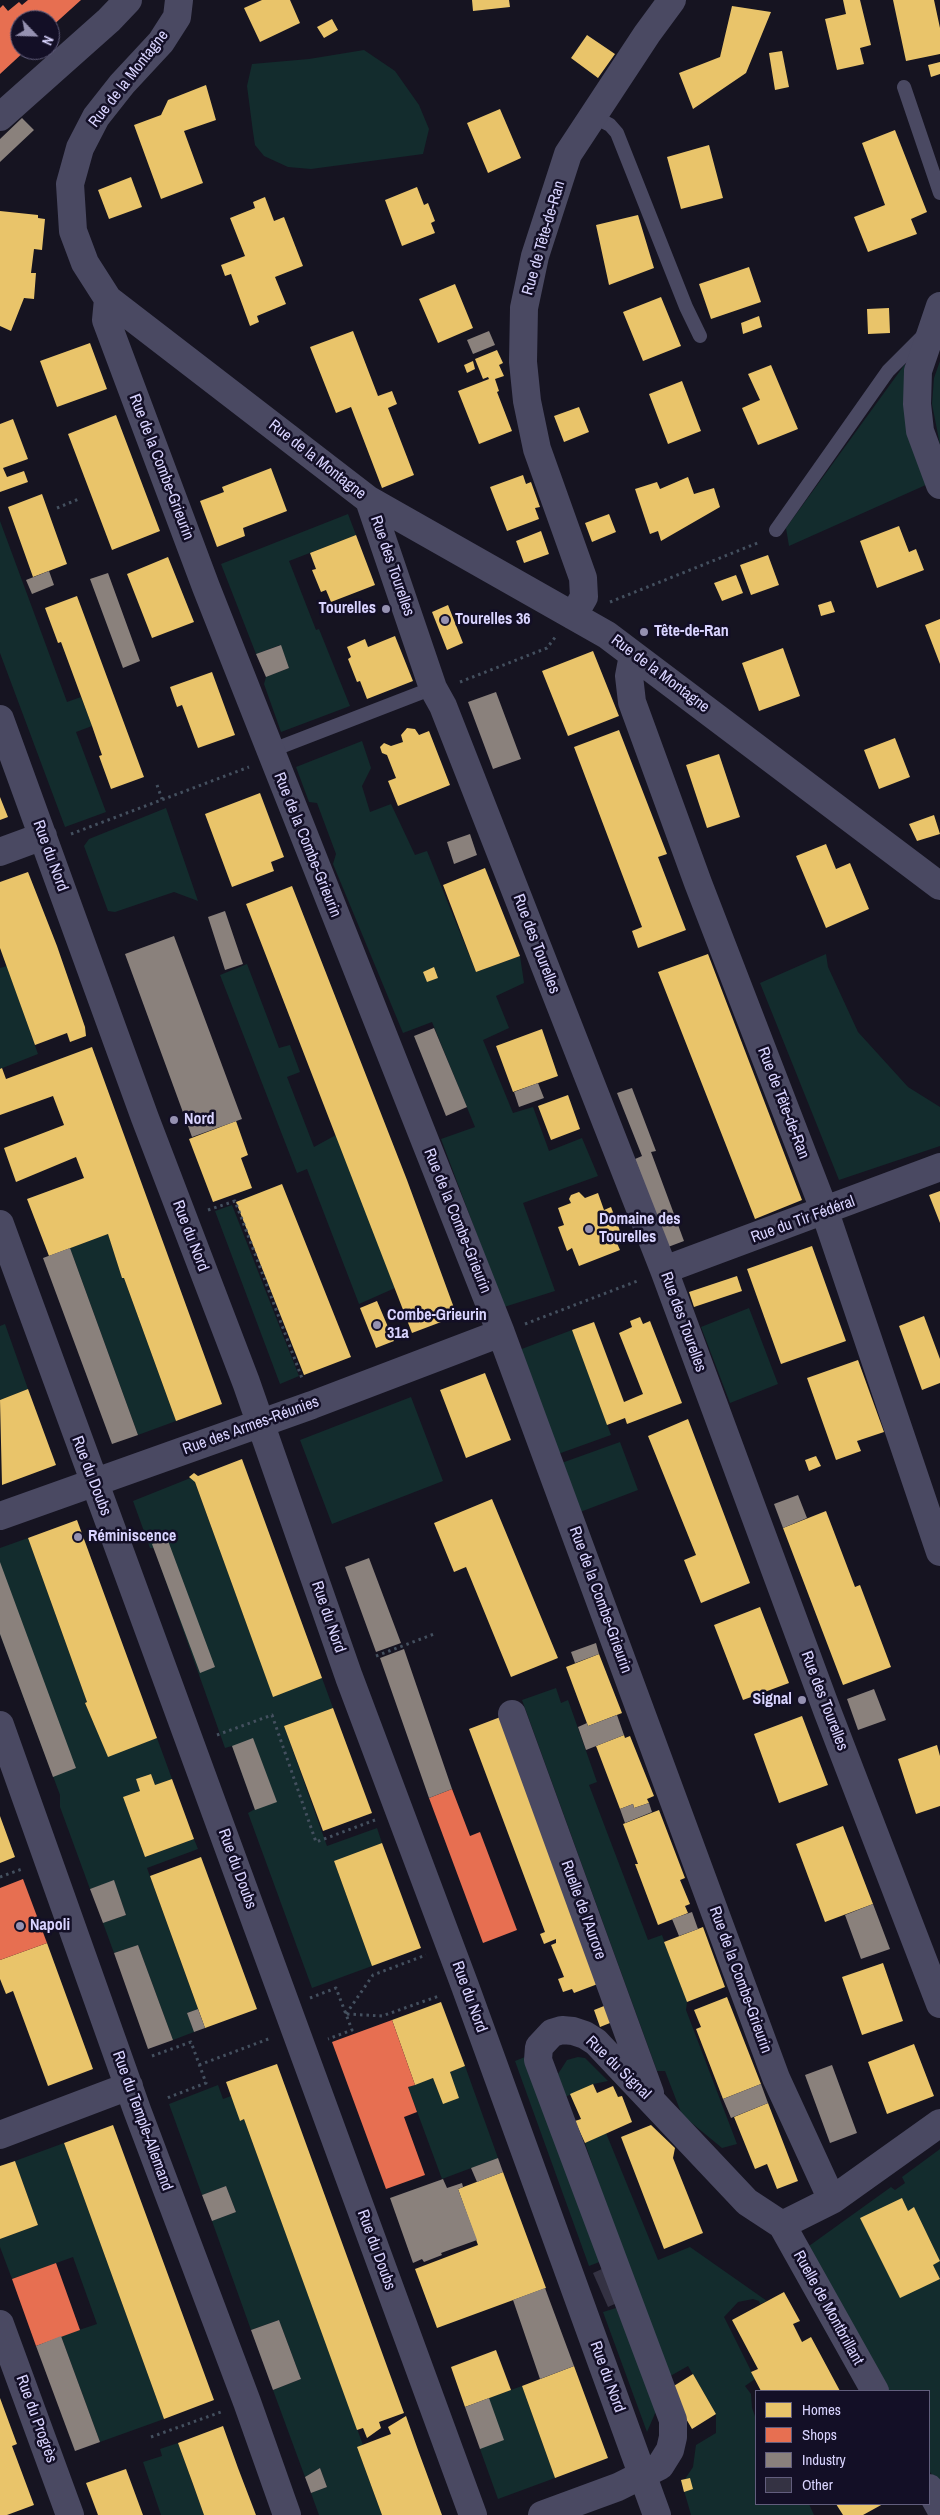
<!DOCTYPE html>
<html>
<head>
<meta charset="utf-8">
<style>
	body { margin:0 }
	#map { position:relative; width:940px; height:2515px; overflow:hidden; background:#161421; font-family:"Archivo Narrow",sans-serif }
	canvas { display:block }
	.legend { position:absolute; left:755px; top:2390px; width:175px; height:115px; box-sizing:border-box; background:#130f26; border:1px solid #625e7d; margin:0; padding:6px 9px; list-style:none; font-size:15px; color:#d9d4ff }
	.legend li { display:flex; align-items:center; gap:10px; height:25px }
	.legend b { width:25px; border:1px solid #625e7d }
	.north { position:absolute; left:10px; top:10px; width:50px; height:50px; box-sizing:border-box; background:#130f26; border:1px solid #625e7d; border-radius:50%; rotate:114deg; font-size:14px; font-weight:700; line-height:20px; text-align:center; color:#d9d4ff }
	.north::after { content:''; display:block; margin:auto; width:18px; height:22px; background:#9591b1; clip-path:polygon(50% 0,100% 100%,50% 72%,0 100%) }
</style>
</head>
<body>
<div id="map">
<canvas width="940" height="2515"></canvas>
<ul class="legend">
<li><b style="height:14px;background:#e9c46a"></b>Homes</li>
<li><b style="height:14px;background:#e76f51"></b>Shops</li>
<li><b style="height:14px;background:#8a817c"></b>Industry</li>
<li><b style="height:14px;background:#343243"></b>Other</li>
</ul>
<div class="north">N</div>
</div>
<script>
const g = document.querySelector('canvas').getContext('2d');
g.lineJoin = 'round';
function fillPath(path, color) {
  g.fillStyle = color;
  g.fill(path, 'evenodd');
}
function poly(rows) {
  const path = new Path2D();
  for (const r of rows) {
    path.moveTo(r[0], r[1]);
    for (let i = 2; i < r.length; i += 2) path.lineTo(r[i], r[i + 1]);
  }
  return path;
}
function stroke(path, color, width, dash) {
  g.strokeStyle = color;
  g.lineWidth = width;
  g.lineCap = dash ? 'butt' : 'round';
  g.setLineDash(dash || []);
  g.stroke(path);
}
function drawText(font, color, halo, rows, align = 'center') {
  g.font = font + ' "Archivo Narrow",sans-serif';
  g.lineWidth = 5;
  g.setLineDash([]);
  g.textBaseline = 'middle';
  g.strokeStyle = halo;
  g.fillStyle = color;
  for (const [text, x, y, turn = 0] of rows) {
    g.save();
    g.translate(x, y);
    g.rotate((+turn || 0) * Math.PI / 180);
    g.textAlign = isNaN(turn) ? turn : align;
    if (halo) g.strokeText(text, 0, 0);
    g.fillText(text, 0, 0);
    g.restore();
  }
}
const green = poly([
	[364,50,395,71,419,105,429,129,423,154,311,169,288,167,264,156,255,145,253,132,247,86,252,64,309,59],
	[940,361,940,445,932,404,934,378],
	[905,364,905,403,928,484,789,546,786,528],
	[348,514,356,535,289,561,316,630,319,629,350,706,281,732,264,684,266,677,289,668,280,645,256,654,221,564],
	[0,521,67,702,81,697,92,726,76,732,106,812,65,827,0,653],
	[362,741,371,768,362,786,370,812,391,804,415,855,427,851,476,972,520,956,524,983,496,996,509,1028,483,1040,513,1113,533,1107,549,1151,582,1138,598,1176,523,1203,555,1291,504,1307,441,1139,475,1127,432,1022,403,1033,333,864,336,854,317,803,309,802,296,767],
	[166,808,198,901,174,892,115,912,108,911,84,846,89,839],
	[826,954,828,967,858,1032,908,1087,940,1107,940,1146,839,1180,760,983],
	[247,964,279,1048,290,1045,300,1072,287,1077,314,1147,336,1135,395,1288,359,1304,307,1169,297,1173,220,975],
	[7,966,38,1054,0,1069,0,968],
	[232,1205,299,1376,280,1384,215,1211],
	[108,1234,122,1278,124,1278,176,1421,138,1435,70,1248],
	[749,1308,778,1384,730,1403,701,1327],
	[5,1324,28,1389,0,1400,0,1326],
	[572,1330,611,1435,558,1454,519,1350],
	[411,1397,443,1481,332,1524,300,1440],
	[620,1442,638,1490,575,1514,556,1465],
	[193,1477,273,1696,322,1678,333,1708,284,1726,327,1846,377,1828,382,1843,334,1861,372,1966,312,1988,248,1813,255,1809,232,1746,225,1748,154,1548,150,1548,133,1501],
	[28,1538,87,1702,85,1703,108,1756,157,1738,172,1779,155,1785,151,1774,136,1779,140,1791,123,1797,145,1857,194,1839,198,1849,147,1868,198,2009,187,2013,194,2032,173,2040,138,1945,114,1953,103,1923,126,1915,114,1881,90,1889,60,1807,60,1795,0,1634,0,1548],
	[556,1688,561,1703,568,1700,597,1782,589,1785,648,1940,662,1935,687,2002,686,2010,737,2144,722,2148,682,2115,665,2071,657,2071,522,1700],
	[525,2057,602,2261,589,2266,515,2061],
	[578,2057,585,2058,608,2081,593,2084,565,2097,558,2074,567,2060],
	[465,2066,498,2158,442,2179,408,2087,433,2078,443,2104,450,2072],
	[218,2085,223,2099,231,2096,241,2121,244,2119,363,2445,357,2447,382,2515,319,2515,311,2493,327,2487,320,2468,305,2477,273,2390,301,2379,279,2320,251,2330,212,2221,236,2212,226,2186,202,2195,169,2104],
	[606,2133,658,2260,690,2247,767,2301,760,2304,759,2301,753,2299,738,2302,724,2317,755,2379,745,2386,751,2394,752,2408,756,2419,756,2504,809,2504,814,2515,691,2515,681,2480,685,2479,693,2467,696,2445,716,2433,716,2414,688,2366,665,2379,585,2143],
	[64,2143,164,2419,100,2442,61,2336,97,2324,73,2257,12,2279,0,2247,0,2239,38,2225,15,2161],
	[940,2149,940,2489,929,2470,929,2391,885,2391,809,2246,891,2187,895,2190,905,2183,902,2177],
	[616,2308,657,2409,647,2432,603,2312],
	[522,2386,555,2478,498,2499,480,2449,489,2398],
	[178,2443,204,2515,161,2515,143,2462,162,2456,160,2449]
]);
const homes = poly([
	[262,0,290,0,300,23,260,42,244,8],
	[472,0,509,0,510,7,473,11],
	[843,0,860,0,871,45,860,48,864,64,837,70,825,19,846,14],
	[893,0,934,0,940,28,940,54,906,61],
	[732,6,771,12,746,73,693,109,679,73,720,57],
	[332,19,338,30,324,38,317,27],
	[587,35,615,54,598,78,571,58],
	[782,51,789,87,775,90,769,53],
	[940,62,940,74,931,77,928,65],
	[206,85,216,120,184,131,203,183,161,199,134,125,161,115,168,100],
	[500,109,521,158,488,173,467,123],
	[895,130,927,212,911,219,917,234,868,252,854,217,885,205,862,143],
	[709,145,723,198,681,209,667,157],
	[131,177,142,207,109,219,98,190],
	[417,187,424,205,428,203,435,221,431,223,435,233,402,246,385,200],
	[265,197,274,221,284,217,303,266,275,277,286,304,257,316,259,322,250,326,231,274,225,276,221,265,245,256,230,218,255,208,253,202],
	[0,211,38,215,38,218,45,219,42,250,34,249,31,273,36,273,34,299,24,298,11,331,0,326],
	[638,215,654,268,609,285,596,225],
	[749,267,761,302,711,319,699,284],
	[455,284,473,328,438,343,419,299],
	[661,297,681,346,643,361,623,312],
	[889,308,890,333,868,334,867,309],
	[759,316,762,327,743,334,741,323],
	[353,331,378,396,392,391,397,404,388,408,414,475,382,488,351,407,336,413,310,347],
	[90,343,107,389,57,407,40,361],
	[497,350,503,363,499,365,504,376,495,379,499,391,497,392,512,431,479,444,458,391,489,379,488,377,483,379,475,359],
	[473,361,475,369,467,373,464,365],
	[771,365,798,429,758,445,742,408,760,400,748,374],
	[682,381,701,431,668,444,649,394],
	[579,407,589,432,564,442,554,416],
	[116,415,160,531,112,550,68,434],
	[13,419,28,459,3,468,7,477,24,471,28,482,0,492,0,424],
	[271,468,287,511,243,528,245,536,217,547,200,501,224,492,222,487],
	[523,475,526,484,531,482,540,507,535,508,539,519,507,531,490,487],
	[688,477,694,494,714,488,720,507,661,541,658,531,650,534,635,489,657,482,660,489],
	[42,494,67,564,33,577,8,507],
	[609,514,616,532,592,542,585,523],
	[899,526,909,552,916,549,924,570,877,588,860,541],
	[541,531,549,554,524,563,516,541],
	[356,535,375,585,331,602,326,590,321,592,312,570,316,569,310,553],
	[768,555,779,585,751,595,740,565],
	[168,557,194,622,152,638,127,574],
	[736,575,743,593,722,601,714,583],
	[77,596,144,777,111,789,99,756,102,755,92,726,61,642,58,643,45,608],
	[831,601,835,612,821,616,818,605],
	[448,605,463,643,447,650,432,612],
	[940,619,940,664,925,625],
	[395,636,413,681,367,699,360,681,357,682,348,659,351,657,347,647,365,639,368,647],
	[783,648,800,696,759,711,742,663],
	[593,651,619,716,568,736,542,671],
	[212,672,235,735,198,748,182,705,177,707,170,687],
	[407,728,415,729,419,735,429,731,450,785,398,806,388,781,396,778,387,755,382,753,380,747,384,743,391,746,403,742,401,735],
	[619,730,667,854,658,857,686,930,638,948,632,931,642,927,574,747],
	[895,738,910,777,879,789,864,750],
	[719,754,740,817,707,828,686,765],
	[260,793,284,857,271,862,274,871,232,887,205,814],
	[0,797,8,817,0,820],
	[934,815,940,834,917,841,909,824],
	[826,844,836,869,850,863,869,909,826,928,796,856],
	[485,868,520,956,476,972,443,885],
	[28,872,57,946,85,1027,86,1036,70,1042,67,1033,35,1045,0,948,0,882],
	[292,886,407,1180,457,1316,412,1333,246,904],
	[708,954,802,1200,755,1219,658,972],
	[434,967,438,978,427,982,423,972],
	[542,1029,558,1076,513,1092,496,1046],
	[92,1047,222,1404,176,1421,124,1278,122,1278,108,1234,49,1256,27,1199,84,1178,76,1157,16,1182,4,1148,64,1125,53,1096,0,1115,0,1069,2,1068,6,1079],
	[568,1095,580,1129,551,1140,538,1106],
	[236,1121,248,1155,241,1158,252,1188,213,1202,189,1139],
	[282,1184,351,1357,304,1375,236,1202],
	[940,1191,940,1223,929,1195],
	[579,1192,585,1198,598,1193,604,1210,611,1207,620,1231,613,1234,620,1250,579,1266,572,1248,567,1251,558,1227,564,1225,558,1208,571,1203,569,1199,571,1195],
	[812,1246,846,1341,781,1364,747,1269],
	[737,1276,742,1291,694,1307,689,1292],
	[377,1301,394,1341,376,1348,360,1308],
	[924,1316,940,1359,940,1383,922,1390,899,1326],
	[640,1317,643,1324,650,1321,682,1403,627,1424,625,1418,607,1425,572,1330,594,1322,624,1402,643,1394,619,1333,632,1327,630,1321],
	[858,1360,884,1432,857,1441,861,1451,836,1460,807,1378],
	[485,1373,511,1440,466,1458,440,1390],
	[28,1389,56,1465,2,1485,0,1400],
	[688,1419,750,1583,701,1603,684,1560,696,1555,648,1436],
	[816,1456,821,1466,809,1471,805,1460],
	[242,1459,322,1678,273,1697,195,1482,189,1477,194,1473,198,1476],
	[492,1499,558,1658,511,1677,466,1567,454,1572,434,1523],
	[826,1511,855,1587,860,1585,891,1667,843,1685,783,1528],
	[77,1520,157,1738,108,1757,85,1703,87,1702,28,1538],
	[760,1607,789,1683,743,1700,714,1625],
	[599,1654,622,1713,588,1726,566,1667],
	[333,1708,372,1813,323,1831,284,1726],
	[503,1716,603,1982,574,1993,572,1989,563,1992,558,1979,564,1977,551,1945,556,1943,556,1939,544,1944,540,1934,545,1932,469,1729],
	[802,1716,828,1785,779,1803,754,1734],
	[624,1735,625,1738,630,1736,654,1796,647,1799,649,1803,634,1808,633,1804,620,1809,596,1746],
	[937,1745,940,1756,940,1806,916,1814,898,1759],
	[151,1774,155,1785,172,1779,194,1839,145,1857,123,1797,140,1791,136,1779],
	[659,1810,685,1878,680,1880,690,1904,685,1906,688,1913,658,1925,635,1864,638,1864,623,1824],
	[0,1816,15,1857,0,1863],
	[843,1826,873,1904,825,1922,796,1844],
	[382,1843,421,1948,372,1966,334,1861],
	[201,1857,257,2009,205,2028,150,1876],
	[703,1927,725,1987,687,2002,664,1942],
	[47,1943,93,2069,48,2086,13,1991,6,1994,0,1979,0,1960],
	[883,1963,903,2021,862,2035,842,1977],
	[727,1997,761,2084,723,2099,696,2029,701,2027,694,2010],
	[441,2002,465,2066,450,2072,459,2098,443,2104,433,2078,415,2085,392,2020],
	[609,2004,615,2021,600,2027,594,2010],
	[914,2044,934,2096,887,2114,868,2062],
	[277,2064,404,2413,379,2422,381,2428,367,2438,363,2428,357,2430,244,2119,240,2121,226,2082],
	[593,2084,597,2093,613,2086,618,2097,622,2096,632,2122,585,2143,575,2121,581,2119,570,2094],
	[768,2103,798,2181,777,2189,767,2164,755,2169,734,2117],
	[113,2125,214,2400,164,2419,64,2143],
	[651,2125,675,2148,673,2158,703,2233,664,2249,621,2137],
	[15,2161,38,2225,0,2239,0,2166],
	[503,2172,546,2288,437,2328,415,2269,478,2245,458,2189],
	[902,2198,908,2211,914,2207,940,2261,933,2265,940,2279,900,2298,860,2218],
	[784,2292,800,2321,793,2324,802,2342,811,2337,840,2391,761,2391,751,2372,758,2369,732,2320],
	[496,2350,511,2390,465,2407,451,2367],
	[574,2366,608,2458,555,2478,522,2386],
	[693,2374,716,2414,692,2429,669,2389],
	[0,2398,17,2444,12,2446,34,2505,7,2515,0,2515],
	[406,2416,418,2450,442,2515,382,2515,357,2447,391,2434,388,2427],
	[223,2426,238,2468,256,2515,204,2515,193,2484,178,2443],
	[126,2469,143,2515,98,2515,86,2483],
	[690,2478,693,2489,684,2492,681,2480],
	[836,2504,883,2504,863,2515,843,2515]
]);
const shops = poly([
	[28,0,81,0,50,28,50,20,20,20,20,50,26,50,0,74,0,8,3,5,8,11,19,2,22,5],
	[452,1789,470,1836,480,1832,517,1930,483,1943,429,1798],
	[23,1879,47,1943,0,1960,0,1888],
	[392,2020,415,2085,408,2087,417,2112,404,2117,425,2175,386,2189,332,2042],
	[56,2263,80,2330,36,2346,12,2279]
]);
const industry = poly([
	[22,118,34,130,0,162,0,139],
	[489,331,495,345,473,354,467,340],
	[49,571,54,585,32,594,26,580],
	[108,573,140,661,123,668,90,579],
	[281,645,289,668,266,677,256,654],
	[496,692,521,759,493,769,468,702],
	[470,834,477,855,454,864,447,842],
	[225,911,243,964,225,970,208,917],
	[174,936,242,1119,192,1137,125,954],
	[434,1028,467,1107,446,1116,414,1036],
	[538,1083,544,1098,519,1107,514,1092],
	[632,1088,656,1151,651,1152,684,1241,668,1247,635,1159,642,1156,617,1093],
	[70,1248,138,1435,112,1444,43,1258],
	[798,1495,807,1518,783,1528,774,1504],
	[167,1538,215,1667,200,1673,152,1544],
	[369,1558,401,1643,376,1652,345,1567],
	[0,1562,76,1768,53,1777,0,1634],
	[596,1643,599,1654,575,1663,571,1652],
	[404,1649,452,1789,429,1798,380,1658],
	[874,1689,886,1720,858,1730,847,1699],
	[617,1715,624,1735,586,1750,578,1727,587,1723,588,1726],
	[253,1738,277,1802,255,1810,232,1746],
	[649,1803,652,1812,625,1823,620,1809,633,1804,634,1808],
	[114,1880,126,1915,103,1923,90,1889],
	[873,1904,890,1949,861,1959,845,1915],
	[692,1912,698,1929,679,1936,672,1919],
	[138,1945,173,2040,148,2049,114,1953],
	[198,2009,205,2028,194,2032,187,2013],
	[832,2065,857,2133,830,2143,805,2075],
	[761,2084,768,2103,731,2118,723,2099],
	[498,2158,503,2172,477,2182,471,2168],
	[443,2179,447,2188,462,2183,463,2187,458,2189,477,2240,441,2253,442,2255,424,2262,422,2259,413,2263,390,2198],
	[226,2186,236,2212,212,2221,202,2195],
	[545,2288,574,2366,540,2379,513,2300],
	[279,2320,301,2379,273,2390,251,2330],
	[61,2336,100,2442,75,2451,36,2346],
	[489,2398,504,2440,480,2449,465,2407],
	[320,2468,327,2487,311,2493,305,2477]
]);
const building = poly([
	[602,2269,617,2303,608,2307,593,2273]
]);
const path = poly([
	[57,508,81,498],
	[610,602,760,542],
	[460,682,547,648,556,636],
	[157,785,162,799],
	[71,834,249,767],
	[208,1210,235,1201,303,1381],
	[525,1324,640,1280],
	[376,1656,434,1634],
	[217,1735,272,1715,316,1842,375,1820],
	[0,1877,22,1869],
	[310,1998,336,1988,352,2030,328,2039],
	[346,2014,373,1975,426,1955],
	[347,2014,382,2016,439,1996],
	[152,2056,191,2042,206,2083,167,2098],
	[199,2065,271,2038],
	[151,2437,221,2412]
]);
const lane = poly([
	[904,87,940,193],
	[593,116,610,125,617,133,686,307,700,336],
	[776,530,888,371,924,335],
	[270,751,433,688]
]);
const street = poly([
	[179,0,177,17,161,42,122,84,96,117,80,148,70,184,73,231,85,263,108,299,369,500,607,635,940,886],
	[0,117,109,20,128,0],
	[108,299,106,320,206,587,501,1333,776,2078,832,2200],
	[940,306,918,371,917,404,920,431,940,485],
	[369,500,433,688,443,706,664,1270,828,1713,940,2004],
	[573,616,584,597,583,578,537,449,527,401,523,362,524,308,535,256,568,154,647,34,672,0],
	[633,655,629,676,632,702,698,883,825,1212,940,1552],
	[0,719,145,1118,246,1382,349,1677,465,1986,657,2515],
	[0,852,43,836],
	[0,1224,473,2515],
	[664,1270,940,1167],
	[0,1516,312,1405,501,1333],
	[512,1714,650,2093],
	[0,1725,137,2110,247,2402,287,2515],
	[0,2135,129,2086],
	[782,2225,832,2200,940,2123],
	[0,2324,70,2515],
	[929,2488,940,2508],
	[542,2515,618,2487,660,2466,670,2450,673,2437,673,2420,538,2060,539,2047,552,2033,562,2030,573,2031,585,2035,596,2042,747,2202,782,2225,875,2391]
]);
const markers = [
	[386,609,5,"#9591b1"],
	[445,620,5,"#9591b1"],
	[644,632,5,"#9591b1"],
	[174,1120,5,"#9591b1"],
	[589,1229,5,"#9591b1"],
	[377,1325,5,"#9591b1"],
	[78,1537,5,"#9591b1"],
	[802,1700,5,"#9591b1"],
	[20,1926,5,"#9591b1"]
];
const streetNames = [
	["Rue de la Montagne",129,79,-52],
	["Rue de Tête-de-Ran",544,238,-74],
	["Rue de la Montagne",317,460,38],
	["Rue de la Combe-Grieurin",161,467,69],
	["Rue des Tourelles",392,566,71],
	["Rue de la Montagne",660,674,37],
	["Rue de la Combe-Grieurin",307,845,68],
	["Rue du Nord",50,856,70],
	["Rue des Tourelles",536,944,69],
	["Rue de Tête-de-Ran",783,1103,69],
	["Rue du Tir Fédéral",803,1220,-20],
	["Rue de la Combe-Grieurin",457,1221,68],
	["Rue du Nord",190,1236,69],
	["Rue des Tourelles",683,1322,70],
	["Rue des Armes-Réunies",251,1426,-20],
	["Rue du Doubs",91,1476,69],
	["Rue de la Combe-Grieurin",600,1600,70],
	["Rue du Nord",328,1617,71],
	["Rue des Tourelles",824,1701,69],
	["Rue du Doubs",237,1869,70],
	["Ruelle de l'Aurore",583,1910,70],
	["Rue de la Combe-Grieurin",740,1980,70],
	["Rue du Nord",469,1997,70],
	["Rue du Signal",618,2068,44],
	["Rue du Temple-Allemand",142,2121,70],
	["Rue du Doubs",376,2250,70],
	["Ruelle de Montbrillant",828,2308,61],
	["Rue du Nord",607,2377,70],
	["Rue du Progrès",36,2419,70]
];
const poiNames = [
	["Tourelles",376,609,"right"],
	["Tourelles 36",455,620],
	["Tête-de-Ran",654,632],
	["Nord",184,1120],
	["Domaine des",599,1220],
	["Tourelles",599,1238],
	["Combe-Grieurin",387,1316],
	["31a",387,1334],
	["Réminiscence",88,1537],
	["Signal",792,1700,"right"],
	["Napoli",30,1926]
];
fillPath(green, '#132c2d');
fillPath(homes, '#e9c46a');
fillPath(shops, '#e76f51');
fillPath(industry, '#8a817c');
fillPath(building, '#343243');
stroke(path, '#44505f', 3, [2.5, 4]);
stroke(lane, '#4a4962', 14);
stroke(street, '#4a4962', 28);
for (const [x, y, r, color] of markers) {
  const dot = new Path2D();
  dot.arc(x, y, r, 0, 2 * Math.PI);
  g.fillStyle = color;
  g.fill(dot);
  stroke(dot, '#130f26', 2);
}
drawText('16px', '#d9d4ff', '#130f26', streetNames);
drawText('bold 16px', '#d9d4ff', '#130f26', poiNames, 'left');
</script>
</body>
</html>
